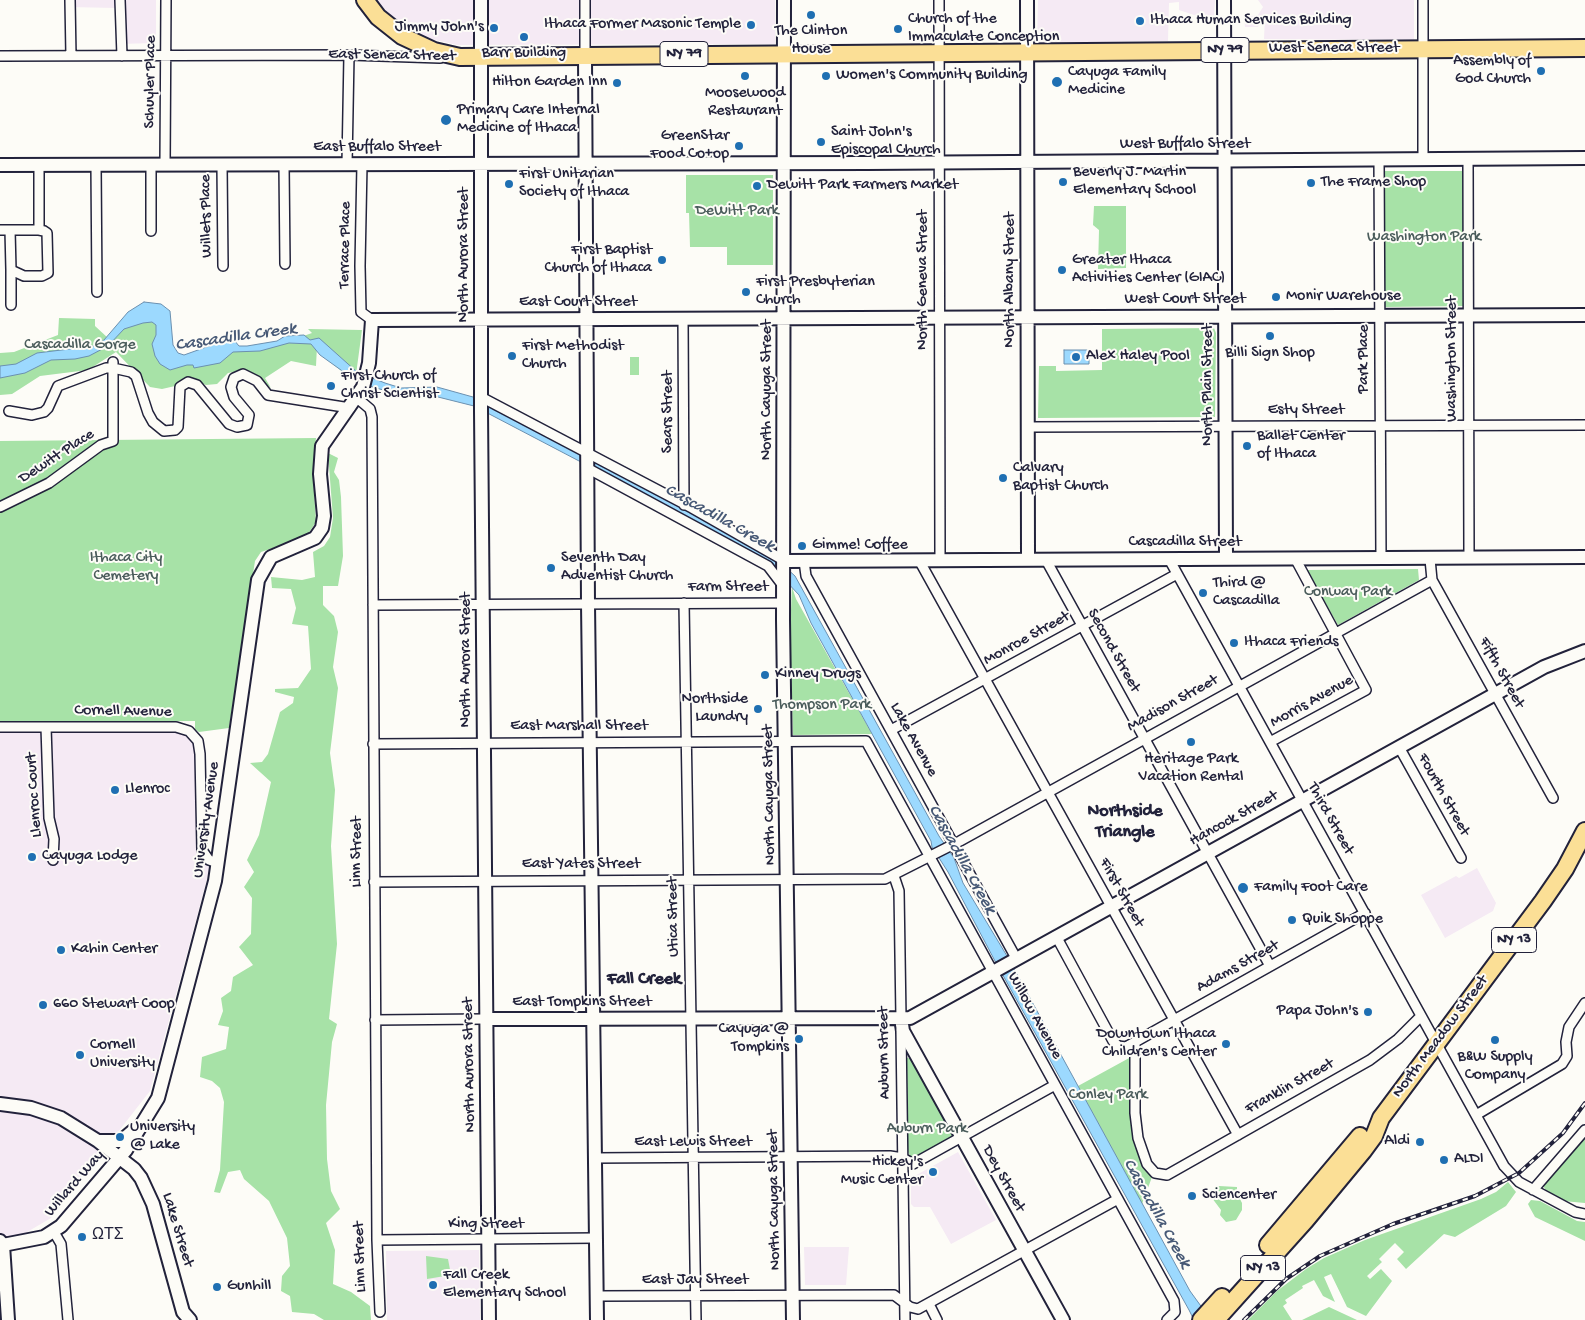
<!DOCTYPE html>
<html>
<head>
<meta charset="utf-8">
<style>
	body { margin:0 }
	canvas { display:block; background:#fdfcf7 }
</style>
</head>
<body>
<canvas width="1585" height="1320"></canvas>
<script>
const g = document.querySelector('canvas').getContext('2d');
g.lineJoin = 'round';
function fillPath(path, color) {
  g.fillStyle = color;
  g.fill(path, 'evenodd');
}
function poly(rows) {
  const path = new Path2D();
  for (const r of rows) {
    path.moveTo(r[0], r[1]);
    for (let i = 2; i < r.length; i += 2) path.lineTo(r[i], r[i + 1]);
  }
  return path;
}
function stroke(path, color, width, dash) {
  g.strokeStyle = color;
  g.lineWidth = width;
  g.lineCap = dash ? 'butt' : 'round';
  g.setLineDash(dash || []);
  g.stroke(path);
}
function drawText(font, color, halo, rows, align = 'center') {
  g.font = font + ' "Gochi Hand",sans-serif';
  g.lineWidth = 4;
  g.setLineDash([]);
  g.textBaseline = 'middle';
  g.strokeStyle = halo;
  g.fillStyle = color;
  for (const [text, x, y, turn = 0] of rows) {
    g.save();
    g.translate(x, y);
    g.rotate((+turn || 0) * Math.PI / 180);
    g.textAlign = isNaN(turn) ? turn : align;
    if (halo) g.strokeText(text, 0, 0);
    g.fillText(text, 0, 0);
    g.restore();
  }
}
const built = poly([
	[67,0,156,0,156,43,118,44,117,8,67,7],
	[374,0,775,0,775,44,457,45,431,39,411,31,390,16],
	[1038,0,1215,0,1214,16,1197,16,1179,10,1179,2,1169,3,1168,41,1037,43],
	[1258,0,1414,0,1414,40,1264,39,1265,16,1258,27,1245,27,1244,17,1258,15,1263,7],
	[0,729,178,732,187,737,195,744,198,850,205,864,210,868,150,1091,51,1218,5,1245,9,1320,0,1320],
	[1477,868,1496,903,1493,911,1445,938,1421,895,1456,876,1459,878],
	[958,1152,996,1220,951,1244,930,1207,914,1207,911,1204,911,1178],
	[804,1247,849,1247,846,1285,805,1285],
	[479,1250,480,1320,387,1320,386,1251]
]);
const green = poly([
	[1385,171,1463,171,1463,306,1385,307],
	[686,175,773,175,773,265,727,265,727,247,690,247,689,213,686,213],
	[1094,206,1126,206,1126,268,1098,269,1099,230,1093,225],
	[151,307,171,360,292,340,312,333,308,329,362,330,355,382,328,360,317,346,316,366,291,361,265,378,271,388,254,374,244,370,228,373,217,384,206,385,197,381,162,389,150,387,116,352,88,370,40,376,12,394,0,395,0,353,14,352,58,335,59,318,95,319,95,326,108,338,116,326],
	[1214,328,1216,333,1215,417,1038,418,1039,366,1056,366,1056,371,1102,370,1102,329],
	[630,357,639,357,639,375,630,375],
	[316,438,313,477,316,522,306,537,261,552,255,561,229,728,199,732,195,729,195,721,0,722,0,441],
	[328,453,338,458,334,472,339,480,341,497,343,556,338,586,323,586,323,605,334,616,338,632,333,667,338,688,330,753,335,790,331,846,337,944,329,1019,337,1024,332,1042,326,1105,327,1159,331,1191,340,1209,326,1223,335,1250,333,1284,351,1292,370,1306,371,1320,324,1320,314,1314,292,1312,290,1296,281,1291,282,1276,290,1266,287,1238,269,1201,244,1179,240,1170,228,1172,220,1193,214,1192,220,1170,224,1102,220,1088,212,1081,200,1077,202,1057,226,1049,229,1027,218,1025,223,1011,221,998,231,991,233,977,253,965,239,947,251,934,252,898,244,887,254,872,247,860,259,835,271,782,250,763,262,762,268,754,280,712,293,703,294,697,275,692,275,689,298,688,311,669,308,626,292,624,296,608,291,589,272,588,271,577,302,580,315,577,313,552,324,546,330,537,333,518],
	[1418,569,1419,580,1338,625,1307,570],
	[792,587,796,599,872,734,793,735,790,633],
	[1131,1057,1134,1133,1137,1151,1152,1177,1142,1204,1078,1086],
	[907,1058,911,1058,954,1136,917,1158,911,1157,908,1152],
	[1585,1137,1585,1203,1563,1201,1546,1191,1543,1185],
	[1508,1182,1516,1192,1506,1206,1455,1237,1444,1234,1406,1269,1397,1259,1404,1252,1395,1243,1379,1259,1382,1262,1367,1276,1370,1279,1381,1269,1392,1281,1366,1316,1347,1307,1331,1274,1324,1277,1335,1302,1323,1296,1314,1280,1302,1286,1303,1288,1285,1300,1287,1303,1283,1306,1292,1320,1248,1320,1277,1291,1306,1269,1324,1258,1365,1240,1481,1199,1496,1192],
	[1219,1186,1237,1187,1237,1193,1242,1203,1242,1210,1236,1220,1226,1222,1220,1215,1221,1210,1212,1198,1215,1187],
	[1531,1200,1540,1201,1577,1221,1585,1222,1585,1241,1535,1217,1530,1208,1528,1204],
	[426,1256,448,1259,451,1275,427,1279],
	[1329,1307,1357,1320,1302,1320]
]);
const water = poly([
	[144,302,161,304,170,311,173,345,178,353,184,355,226,340,234,340,239,346,247,346,277,341,285,336,304,335,310,340,319,338,357,372,385,383,401,388,437,387,473,397,774,557,795,576,939,836,954,858,963,883,1007,956,1190,1291,1211,1320,1194,1320,1189,1310,995,961,948,872,932,847,931,841,811,623,799,595,770,564,609,474,602,473,474,406,430,395,406,395,390,392,359,383,320,355,311,344,289,343,260,351,233,352,220,363,194,368,193,365,187,365,170,370,160,364,155,356,152,344,156,335,156,325,152,322,143,323,124,329,108,346,89,356,75,359,51,360,25,373,0,378,0,366,16,364,37,353,94,346,104,340,128,312,144,302],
	[1064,350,1089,350,1089,364,1064,364,1064,350]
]);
const street = poly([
	[70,0,71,56],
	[120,0,122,56],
	[939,0,940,560],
	[1423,0,1423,159],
	[0,56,349,55,440,58],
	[585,56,585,0],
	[1379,159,1381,558],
	[1468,159,1469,558],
	[347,164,349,55],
	[362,164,360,266,361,312,372,320],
	[39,165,39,230],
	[96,165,97,292],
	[151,165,151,231],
	[165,165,166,0],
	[222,165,223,266],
	[284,165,285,264],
	[0,230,39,230,44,231,47,233,48,273,42,276,24,276,11,270,10,230],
	[11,270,11,305],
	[683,318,684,505],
	[481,397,692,508,785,561],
	[357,398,370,409,372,417,377,1240,380,1312],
	[9,411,32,415,44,412,48,408,58,386,106,368,113,368,131,372,136,376,148,413,153,422,164,431,175,430,178,427,180,387,188,382,197,385,229,424,237,427,247,425,249,415,234,397,231,387,234,378,243,374,257,381,268,395,350,408],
	[1028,427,1585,425],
	[587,468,768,566,784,587],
	[0,507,49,483,101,445,113,441,113,362],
	[1169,559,1504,1166,1519,1182,1575,1212,1585,1214],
	[1430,559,1432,580,1553,798],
	[919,560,1238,1135],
	[1046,560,1270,966],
	[804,561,806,576,1016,958],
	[684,603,696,1320],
	[373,605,784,603],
	[0,727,176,727,189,731,198,741,200,754,202,850,209,860,218,863],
	[46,727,49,818,54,839,53,860],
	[891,730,1177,574],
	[1270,742,1366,690,1296,560],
	[373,744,866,741,1174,1301,1175,1312,1167,1320],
	[1399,747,1461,858],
	[894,876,899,891,901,1018],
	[374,882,885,879,960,841,1432,580],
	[1056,936,1113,1041,1118,1046,1126,1047,1365,913],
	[375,1020,485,1019],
	[901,1030,905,1320],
	[1135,1043,1135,1113,1138,1138,1147,1164,1155,1173,1167,1175,1370,1060,1398,1039,1420,1017],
	[1476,1115,1562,1064,1567,1056,1566,1042,1569,1027,1585,1003],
	[595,1158,890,1156,903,1158,913,1164,1055,1085],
	[1533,1190,1585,1130],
	[54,1232,61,1244,68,1320],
	[377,1240,596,1238],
	[597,1296,894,1295,910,1307,918,1309,1118,1199],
	[929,1304,937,1320]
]);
const secondary = poly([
	[481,0,481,411,489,1320],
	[784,0,783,620,793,1320],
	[1027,0,1028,560],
	[1224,0,1226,559],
	[585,56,588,604,597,1320],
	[0,165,868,163,1585,158],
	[785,561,1585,557],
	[901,1018,903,1031,1063,1320],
	[485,1019,910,1018,1544,667,1585,651],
	[0,1104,31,1108,61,1118,98,1141,134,1169,141,1178,153,1204,183,1312,190,1320],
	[98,1141,121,1141,134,1130],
	[0,1241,3,1245,8,1320],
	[3,1245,44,1237,61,1226,126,1150,158,1098,215,881,258,580,271,557,315,538,322,528,324,516,320,474,322,446,363,387,369,363,372,320,1585,315]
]);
const highway = poly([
	[365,0,378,17,402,36,434,51,460,57,1585,48],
	[1268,1245,1360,1136],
	[1201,1320,1222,1297],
	[1216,1320,1305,1221,1363,1151,1374,1136,1381,1118,1543,901,1565,869,1585,831]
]);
const rail = poly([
	[1244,1320,1286,1279,1320,1256,1393,1224,1475,1196,1519,1173,1563,1133,1585,1103]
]);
const markers = [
	[811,15,5,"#1f6fb2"],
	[1140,21,5,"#1f6fb2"],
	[751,25,5,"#1f6fb2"],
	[494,28,5,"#1f6fb2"],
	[898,29,5,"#1f6fb2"],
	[524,37,5,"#1f6fb2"],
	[1541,71,5,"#1f6fb2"],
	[745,76,5,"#1f6fb2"],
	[826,76,5,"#1f6fb2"],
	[1057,82,6,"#1f6fb2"],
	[617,83,5,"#1f6fb2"],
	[446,120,6,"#1f6fb2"],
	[821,142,5,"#1f6fb2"],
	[739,146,5,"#1f6fb2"],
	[1063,182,5,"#1f6fb2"],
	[1311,183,5,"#1f6fb2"],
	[509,184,5,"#1f6fb2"],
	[757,186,5,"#1f6fb2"],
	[662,260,5,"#1f6fb2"],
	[1062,270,5,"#1f6fb2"],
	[746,292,5,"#1f6fb2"],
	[1276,297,5,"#1f6fb2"],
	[1270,336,5,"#1f6fb2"],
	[512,356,5,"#1f6fb2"],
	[1076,357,5,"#1f6fb2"],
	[331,386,5,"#1f6fb2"],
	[1247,446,5,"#1f6fb2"],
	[1003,478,5,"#1f6fb2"],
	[802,546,5,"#1f6fb2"],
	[551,568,5,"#1f6fb2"],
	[1203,593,5,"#1f6fb2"],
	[1234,643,5,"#1f6fb2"],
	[765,675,5,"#1f6fb2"],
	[758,709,5,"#1f6fb2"],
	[1191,742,5,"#1f6fb2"],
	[115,790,5,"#1f6fb2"],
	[32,857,5,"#1f6fb2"],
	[1243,888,6,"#1f6fb2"],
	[1292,920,5,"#1f6fb2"],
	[61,950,5,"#1f6fb2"],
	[43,1005,5,"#1f6fb2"],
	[1368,1012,5,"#1f6fb2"],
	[799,1039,5,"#1f6fb2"],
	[1495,1040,5,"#1f6fb2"],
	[1226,1044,5,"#1f6fb2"],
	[80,1055,5,"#1f6fb2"],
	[120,1137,5,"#1f6fb2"],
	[1420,1142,5,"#1f6fb2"],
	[1444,1160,5,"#1f6fb2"],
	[933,1172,5,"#1f6fb2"],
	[1192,1196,5,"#1f6fb2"],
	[82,1237,5,"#1f6fb2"],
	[433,1285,5,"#1f6fb2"],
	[217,1287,5,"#1f6fb2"]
];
const shields = [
	[1225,50,48],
	[684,54,48],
	[1514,940,45],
	[1263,1268,45]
];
const shieldNames = [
	["NY 79",1225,50],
	["NY 79",684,54],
	["NY 13",1514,940],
	["NY 13",1263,1268]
];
const poiNames = [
	["Church of the",908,20],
	["Immaculate Conception",908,38],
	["Ithaca Human Services Building",1150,21],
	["Ithaca Former Masonic Temple",741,25,"right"],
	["Jimmy John's",484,28,"right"],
	["The Clinton",811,32,"center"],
	["House",811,50,"center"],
	["Barr Building",524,54,"center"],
	["Assembly of",1531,62,"right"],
	["God Church",1531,80,"right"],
	["Cayuga Family",1068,73],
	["Medicine",1068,91],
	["Women's Community Building",836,76],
	["Hilton Garden Inn",607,83,"right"],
	["Moosewood",745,94,"center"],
	["Restaurant",745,112,"center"],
	["Primary Care Internal",457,111],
	["Medicine of Ithaca",457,129],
	["Saint John's",831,133],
	["Episcopal Church",831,151],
	["GreenStar",729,137,"right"],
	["Food Co+op",729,155,"right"],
	["Beverly J. Martin",1073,173],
	["Elementary School",1073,191],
	["First Unitarian",519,175],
	["Society of Ithaca",519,193],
	["The Frame Shop",1321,183],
	["Dewitt Park Farmers Market",767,186],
	["First Baptist",652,251,"right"],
	["Church of Ithaca",652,269,"right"],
	["Greater Ithaca",1072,261],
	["Activities Center (GIAC)",1072,279],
	["First Presbyterian",756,283],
	["Church",756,301],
	["Monir Warehouse",1286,297],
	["First Methodist",522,347],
	["Church",522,365],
	["Billi Sign Shop",1270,354,"center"],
	["Alex Haley Pool",1086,357],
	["First Church of",341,377],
	["Christ Scientist",341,395],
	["Ballet Center",1257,437],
	["of Ithaca",1257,455],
	["Calvary",1013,469],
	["Baptist Church",1013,487],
	["Gimme! Coffee",812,546],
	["Seventh Day",561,559],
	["Adventist Church",561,577],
	["Third @",1213,584],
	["Cascadilla",1213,602],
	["Ithaca Friends",1244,643],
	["Kinney Drugs",775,675],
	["Northside",748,700,"right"],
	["Laundry",748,718,"right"],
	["Heritage Park",1191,760,"center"],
	["Vacation Rental",1191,778,"center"],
	["Llenroc",125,790],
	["Cayuga Lodge",42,857],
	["Family Foot Care",1254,888],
	["Quik Shoppe",1302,920],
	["Kahin Center",71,950],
	["660 Stewart Coop",53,1005],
	["Papa John's",1358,1012,"right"],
	["Cayuga @",789,1030,"right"],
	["Tompkins",789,1048,"right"],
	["Downtown Ithaca",1216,1035,"right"],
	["Children's Center",1216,1053,"right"],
	["Cornell",90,1046],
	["University",90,1064],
	["B&W Supply",1495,1058,"center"],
	["Company",1495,1076,"center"],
	["University",130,1128],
	["@ Lake",130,1146],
	["Aldi",1410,1142,"right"],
	["ALDI",1454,1160],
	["Hickey's",923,1163,"right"],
	["Music Center",923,1181,"right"],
	["Sciencenter",1202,1196],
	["ΩΤΣ",92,1237],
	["Fall Creek",443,1276],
	["Elementary School",443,1294],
	["Gunhill",227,1287]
];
const streetNames = [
	["West Seneca Street",1334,49],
	["East Seneca Street",392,56,1],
	["Schuyler Place",151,82,-89],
	["West Buffalo Street",1185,145],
	["East Buffalo Street",377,148],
	["Willets Place",207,216,-91],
	["Terrace Place",346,245,-89],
	["North Aurora Street",465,255,-90],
	["North Geneva Street",924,280,-90],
	["North Albany Street",1011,280,-90],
	["West Court Street",1185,300],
	["East Court Street",578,303],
	["Park Place",1365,359,-90],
	["Washington Street",1453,359,-90],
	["North Plain Street",1209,385,-90],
	["North Cayuga Street",768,390,-90],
	["Esty Street",1306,411],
	["Sears Street",669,412,-90],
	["Dewitt Place",57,457,-33],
	["Cascadilla Street",1185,543],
	["Farm Street",728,588],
	["Monroe Street",1027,639,-29],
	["Second Street",1113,651,61],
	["North Aurora Street",467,660,-90],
	["Fifth Street",1501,673,61],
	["Morris Avenue",1312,702,-29],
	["Madison Street",1173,704,-29],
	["Cornell Avenue",123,712,1],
	["East Marshall Street",579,727],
	["Lake Avenue",913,740,61],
	["Llenroc Court",35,795,-94],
	["North Cayuga Street",770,795,-91],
	["Fourth Street",1443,795,61],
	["Hancock Street",1234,819,-29],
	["Third Street",1330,819,61],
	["University Avenue",207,820,-82],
	["Linn Street",358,852,-90],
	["East Yates Street",581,865],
	["First Street",1121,893,61],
	["Utica Street",674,917,-91],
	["Adams Street",1238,967,-29],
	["East Tompkins Street",582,1003],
	["Willow Avenue",1034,1016,61],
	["North Meadow Street",1441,1037,-53],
	["Auburn Street",885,1053,-91],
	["North Aurora Street",470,1065,-91],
	["Franklin Street",1290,1087,-29],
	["East Lewis Street",693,1143],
	["Dey Street",1003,1179,61],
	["Willard Way",75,1184,-49],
	["North Cayuga Street",775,1200,-91],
	["King Street",486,1225],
	["Lake Street",177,1230,73],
	["Linn Street",361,1257,-92],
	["East Jay Street",695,1281]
];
const parkNames = [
	["DeWitt Park",737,212],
	["Washington Park",1424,238],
	["Cascadilla Gorge",80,346],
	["Ithaca City",126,559],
	["Cemetery",126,577],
	["Conway Park",1348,593],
	["Thompson Park",822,706],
	["Conley Park",1108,1096],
	["Auburn Park",927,1130]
];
const waterNames = [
	["Cascadilla Creek",236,338,-8],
	["Cascadilla Creek",719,519,29],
	["Cascadilla Creek",961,860,61],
	["Cascadilla Creek",1156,1214,61]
];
const neighbourhoodNames = [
	["Northside",1125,812],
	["Triangle",1125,833],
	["Fall Creek",644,980]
];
fillPath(built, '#f5eaf4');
fillPath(green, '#a7e2a7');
fillPath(water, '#9cd9fe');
stroke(water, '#6b90b0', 1);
stroke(street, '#22223b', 12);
stroke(secondary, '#22223b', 16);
stroke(highway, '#22223b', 20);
stroke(street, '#fdfcf7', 9);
stroke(secondary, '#fdfcf7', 12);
stroke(highway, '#fbdf96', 16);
stroke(rail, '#22223b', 4);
stroke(rail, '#fdfcf7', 2, [5.5]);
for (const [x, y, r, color] of markers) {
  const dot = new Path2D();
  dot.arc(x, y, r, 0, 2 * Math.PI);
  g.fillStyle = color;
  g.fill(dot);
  stroke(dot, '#fdfcf7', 2);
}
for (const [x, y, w] of shields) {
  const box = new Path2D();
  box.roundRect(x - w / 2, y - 12.5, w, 25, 4);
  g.fillStyle = '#fdfcf7';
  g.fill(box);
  stroke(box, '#22223b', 1);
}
drawText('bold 15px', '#22223b', null, shieldNames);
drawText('16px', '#22223b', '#fdfcf7', poiNames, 'left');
drawText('16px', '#22223b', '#fdfcf7', streetNames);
drawText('16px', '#4a5c5b', '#fdfcf7', parkNames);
drawText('italic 18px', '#475976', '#fdfcf7', waterNames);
drawText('bold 18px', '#22223b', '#fdfcf7', neighbourhoodNames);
</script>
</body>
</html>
